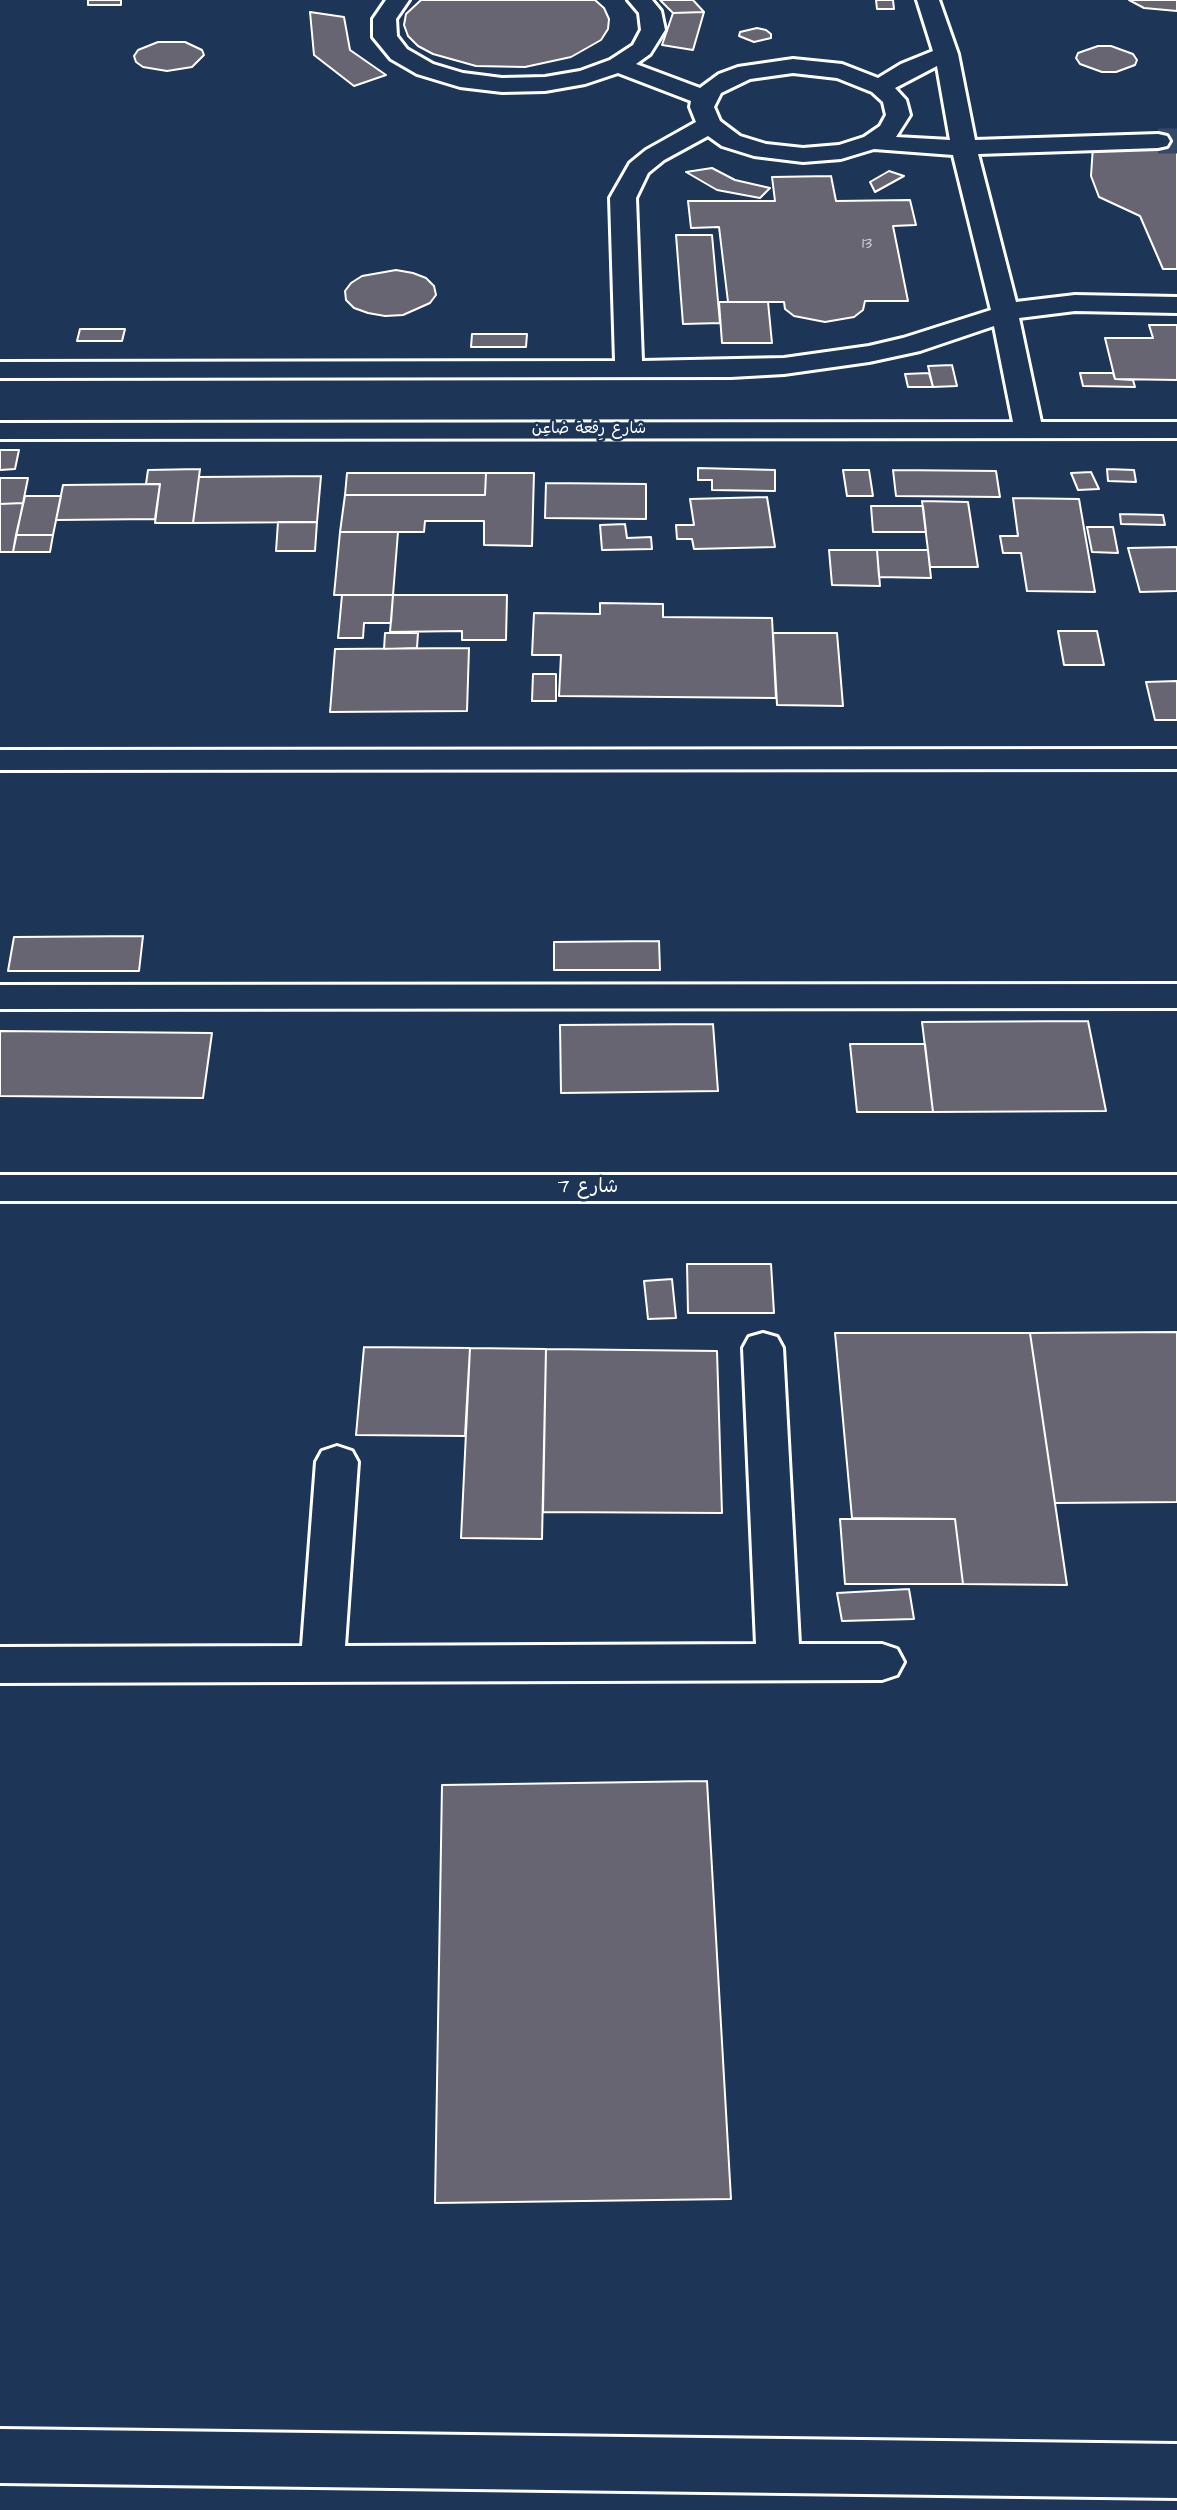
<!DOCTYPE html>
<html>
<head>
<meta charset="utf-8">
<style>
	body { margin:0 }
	canvas { display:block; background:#1d3557 }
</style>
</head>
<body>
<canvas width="1177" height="2510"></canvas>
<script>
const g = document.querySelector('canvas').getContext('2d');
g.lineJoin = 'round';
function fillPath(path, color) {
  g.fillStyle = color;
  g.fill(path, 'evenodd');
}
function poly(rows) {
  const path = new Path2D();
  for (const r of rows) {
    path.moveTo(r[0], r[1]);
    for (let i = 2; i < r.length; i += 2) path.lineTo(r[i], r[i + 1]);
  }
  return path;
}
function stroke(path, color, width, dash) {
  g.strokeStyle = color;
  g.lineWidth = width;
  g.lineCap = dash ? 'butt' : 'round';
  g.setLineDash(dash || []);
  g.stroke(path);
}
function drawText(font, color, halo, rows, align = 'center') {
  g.font = font + ' "Architects Daughter","Playpen Sans Arabic",sans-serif';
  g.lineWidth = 5;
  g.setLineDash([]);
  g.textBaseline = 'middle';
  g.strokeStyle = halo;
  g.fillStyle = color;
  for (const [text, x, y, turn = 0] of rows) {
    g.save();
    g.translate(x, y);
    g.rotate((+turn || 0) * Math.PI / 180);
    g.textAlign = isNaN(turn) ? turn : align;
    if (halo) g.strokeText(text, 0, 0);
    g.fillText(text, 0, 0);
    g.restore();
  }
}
const building = poly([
	[88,0,121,0,121,5,88,5,88,0],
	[421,0,595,0,604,8,609,19,608,29,601,40,571,57,525,67,476,66,433,54,418,46,408,36,404,25,406,14,421,0],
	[660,0,693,0,704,12,673,13,660,0],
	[876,0,893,0,894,9,877,9,876,0],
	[1129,0,1177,0,1177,11,1144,8,1129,0],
	[310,12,344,17,350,50,386,75,354,86,314,55,310,12],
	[704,12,693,50,662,45,673,13,704,12],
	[757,28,766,30,771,34,771,38,754,42,739,36,740,32,757,28],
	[158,42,185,42,202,50,204,55,192,67,167,71,143,67,136,62,134,56,138,50,158,42],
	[1098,46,1111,46,1133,54,1137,60,1135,65,1116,72,1102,72,1080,64,1076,58,1078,53,1098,46],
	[1163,136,1177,136,1177,269,1163,269,1140,216,1099,197,1091,176,1093,146,1163,136],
	[712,168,735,180,770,188,760,198,717,190,686,172,712,168],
	[889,171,904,176,875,192,870,182,889,171],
	[831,176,836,201,910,200,916,225,893,226,908,301,865,301,863,310,854,317,825,322,794,316,785,309,784,302,728,302,719,227,691,228,688,201,775,201,772,177,831,176],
	[676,235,712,235,720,323,683,324,676,235],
	[396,270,413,273,426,278,434,286,436,295,430,303,403,315,385,316,368,313,354,308,346,300,345,291,351,283,362,276,396,270],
	[719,302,768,302,772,343,722,343,719,302],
	[1149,325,1177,325,1177,380,1115,379,1105,338,1153,338,1149,325],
	[80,329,125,329,122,341,77,341,80,329],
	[472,334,527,334,526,347,471,347,472,334],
	[952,365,957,386,933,387,928,366,952,365],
	[929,373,933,387,908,387,905,374,929,373],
	[1080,373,1113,373,1115,379,1133,380,1135,387,1083,386,1080,373],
	[0,450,19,450,15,469,0,470,0,450],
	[698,468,775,470,775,491,712,490,712,480,698,480,698,468],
	[200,469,193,523,155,523,160,484,146,484,148,470,200,469],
	[1107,469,1134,470,1136,482,1108,481,1107,469],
	[843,470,869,470,873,496,847,496,843,470],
	[893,470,996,471,1000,497,896,496,893,470],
	[1091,472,1099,489,1078,490,1071,473,1091,472],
	[347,473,486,473,485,495,345,495,347,473],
	[486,473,534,473,532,546,484,545,484,521,425,521,424,532,340,532,345,495,485,495,486,473],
	[321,476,317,522,193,523,199,477,321,476],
	[0,478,28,478,23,503,0,504,0,478],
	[546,483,646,484,646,519,545,518,546,483],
	[160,484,155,519,56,520,63,485,160,484],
	[25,496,61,496,53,535,16,535,25,496],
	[767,497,775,547,694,549,692,539,677,539,676,525,694,525,690,499,767,497],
	[1013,498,1079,499,1095,592,1027,591,1021,553,1003,553,1000,536,1018,536,1013,498],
	[922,501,968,502,978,567,930,567,922,501],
	[23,503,13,552,0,552,0,504,23,503],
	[871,506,923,506,926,532,873,532,871,506],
	[1120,514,1163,515,1165,525,1121,524,1120,514],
	[278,522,317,522,315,551,276,551,278,522],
	[625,524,627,538,651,537,652,549,602,550,600,525,625,524],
	[1087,527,1113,527,1118,553,1092,552,1087,527],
	[340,532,398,532,393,595,334,595,340,532],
	[16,535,53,535,50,552,13,552,16,535],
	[1177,547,1177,591,1140,592,1128,548,1177,547],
	[829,550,877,550,880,586,832,585,829,550],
	[877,550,928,550,931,578,879,577,877,550],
	[342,595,393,595,391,623,364,623,363,638,338,638,342,595],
	[393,595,507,595,506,640,462,640,462,631,390,632,393,595],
	[600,603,663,604,663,617,772,618,776,698,559,696,561,655,532,655,534,613,600,614,600,603],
	[1058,631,1097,631,1104,665,1064,665,1058,631],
	[385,633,418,633,417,648,384,649,385,633],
	[773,633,837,633,843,706,777,705,773,633],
	[469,648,467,711,330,712,335,649,469,648],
	[533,674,556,674,556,701,532,701,533,674],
	[1177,681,1177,720,1155,720,1146,682,1177,681],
	[143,936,139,971,8,971,14,937,143,936],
	[659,941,660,970,554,970,554,942,659,941],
	[1088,1021,1106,1111,933,1112,922,1022,1088,1021],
	[713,1024,718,1091,561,1093,560,1025,713,1024],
	[0,1031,212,1033,203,1098,0,1096,0,1031],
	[850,1044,925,1044,933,1112,857,1112,850,1044],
	[687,1264,771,1264,774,1313,688,1313,687,1264],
	[672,1279,676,1318,648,1319,644,1281,672,1279],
	[1177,1332,1177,1502,1055,1503,1030,1333,1177,1332],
	[835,1333,1030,1333,1067,1585,963,1584,955,1519,852,1518,835,1333],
	[364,1347,470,1348,465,1436,356,1435,364,1347],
	[470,1348,546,1349,542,1539,461,1538,470,1348],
	[546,1349,717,1351,722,1513,543,1512,546,1349],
	[840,1519,955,1519,963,1584,845,1584,840,1519],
	[909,1589,914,1619,842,1621,837,1593,909,1589],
	[707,1781,731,2199,435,2203,442,1785,707,1781]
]);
const minorTunnel = poly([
	[1158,141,1177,141]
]);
const minor = poly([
	[386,0,409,0,396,19,397,36,407,49,433,64,463,73,502,78,545,77,580,71,610,60,633,45,641,30,639,13,628,0,652,0,661,11,665,30,650,54,636,64,700,88,719,74,738,67,793,59,842,64,878,78,901,64,933,51,917,0,939,0,958,54,975,140,1158,134,1167,136,1170,141,1167,146,1158,148,978,154,1016,302,1075,295,1177,297,1177,313,1075,311,1019,318,1041,422,1177,422,1177,438,0,439,0,423,1013,422,994,326,920,351,869,362,784,374,731,377,0,378,0,362,615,361,610,198,630,163,646,150,696,122,690,107,691,101,618,73,585,84,545,91,502,92,460,87,417,74,391,59,373,37,373,19,386,0],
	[937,66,950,140,896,137,910,115,906,100,895,88,937,66],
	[793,73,837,78,872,92,883,102,886,115,880,126,864,137,839,145,803,148,766,144,740,136,720,121,714,107,721,93,750,79,793,73],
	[708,136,722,146,754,156,803,162,841,159,874,149,953,155,991,310,903,338,869,346,784,358,642,361,636,198,648,173,664,160,708,136],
	[1177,749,1177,769,0,770,0,750,1177,749],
	[1177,984,1177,1008,0,1009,0,985,1177,984],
	[0,1175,1177,1175,1177,1201,0,1201,0,1175],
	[763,1333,777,1337,783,1348,799,1644,882,1644,897,1649,904,1662,897,1675,882,1680,0,1683,0,1647,302,1646,316,1462,322,1451,337,1446,352,1451,358,1462,345,1646,756,1644,743,1348,749,1337,763,1333],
	[0,2429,1177,2444,1177,2498,0,2483,0,2429]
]);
const numberNames = [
	["13",867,245]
];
const farStreetnames = [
	["شارع رِقعة ضاعِن",589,430]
];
const streetNames = [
	["شارع 7",588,1188]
];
fillPath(building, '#686572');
stroke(building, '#fff', 2);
stroke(minorTunnel, '#344968', 25, [25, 12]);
stroke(minor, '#fff', 6);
fillPath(minor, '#1d3557');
drawText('16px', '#d9d8dc', null, numberNames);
drawText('16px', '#fff', '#1d3557', farStreetnames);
drawText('19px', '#fff', '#1d3557', streetNames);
</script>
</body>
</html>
